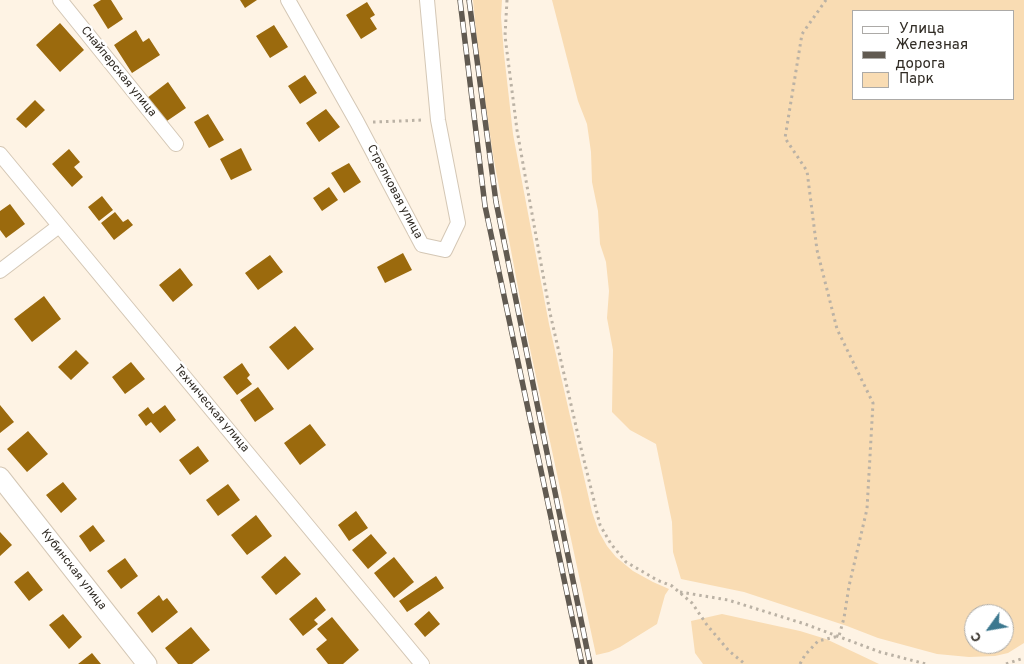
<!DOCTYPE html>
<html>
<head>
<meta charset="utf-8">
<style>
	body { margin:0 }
	#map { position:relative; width:1024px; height:664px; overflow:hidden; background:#fef3e4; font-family:Overpass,sans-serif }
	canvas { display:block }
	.legend { position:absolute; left:852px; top:10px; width:162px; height:90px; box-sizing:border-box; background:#fff; border:1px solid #acaaa7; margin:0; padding:6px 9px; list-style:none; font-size:15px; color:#302b24 }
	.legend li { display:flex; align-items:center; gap:10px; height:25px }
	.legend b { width:25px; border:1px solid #acaaa7 }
	.north { position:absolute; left:964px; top:604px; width:50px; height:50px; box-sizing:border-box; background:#fff; border:1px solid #acaaa7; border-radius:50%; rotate:238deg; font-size:14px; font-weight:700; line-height:20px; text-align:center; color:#302b24 }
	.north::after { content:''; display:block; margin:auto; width:18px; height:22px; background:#3c788f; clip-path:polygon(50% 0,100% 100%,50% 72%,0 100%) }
</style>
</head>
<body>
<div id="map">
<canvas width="1024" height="664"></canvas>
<ul class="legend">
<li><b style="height:6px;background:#fff"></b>Улица</li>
<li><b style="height:6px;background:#615a51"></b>Железная дорога</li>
<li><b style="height:14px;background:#f9dcb3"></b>Парк</li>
</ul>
<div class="north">С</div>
</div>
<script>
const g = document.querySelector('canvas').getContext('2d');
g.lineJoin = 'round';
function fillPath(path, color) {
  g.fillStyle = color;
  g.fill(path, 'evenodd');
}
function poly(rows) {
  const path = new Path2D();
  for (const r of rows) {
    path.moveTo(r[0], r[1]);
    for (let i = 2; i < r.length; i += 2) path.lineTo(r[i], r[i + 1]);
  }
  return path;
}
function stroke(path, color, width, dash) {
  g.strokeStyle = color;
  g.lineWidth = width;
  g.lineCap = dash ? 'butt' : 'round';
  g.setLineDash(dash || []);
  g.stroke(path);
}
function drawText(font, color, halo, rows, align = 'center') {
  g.font = font + ' Overpass,sans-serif';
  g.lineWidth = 5;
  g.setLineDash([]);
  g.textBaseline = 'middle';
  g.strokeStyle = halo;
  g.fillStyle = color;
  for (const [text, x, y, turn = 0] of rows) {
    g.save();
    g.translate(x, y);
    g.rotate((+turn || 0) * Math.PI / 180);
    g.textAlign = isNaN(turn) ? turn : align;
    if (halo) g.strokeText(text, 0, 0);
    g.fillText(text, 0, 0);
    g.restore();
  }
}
const green = poly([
	[473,0,502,0,501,17,504,54,513,134,549,324,592,512,599,532,607,546,616,557,633,571,653,582,669,589,665,595,657,624,620,647,609,652,596,655,526,330,493,155,478,52],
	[552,0,1024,0,1024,643,1008,653,995,656,969,657,937,654,878,638,847,626,744,592,681,579,673,552,672,522,656,444,630,430,612,412,613,350,607,318,609,291,606,262,600,244,598,211,592,182,591,152,587,124,578,101],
	[1013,11,1013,99,853,99,853,11],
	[974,614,1004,614,1004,644,974,644],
	[722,614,800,631,826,639,858,654,879,664,703,664,695,653,691,621]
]);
const building = poly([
	[101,0,111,0,123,19,108,29,93,5],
	[240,0,257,0,245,8],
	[367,2,375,15,370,18,377,29,361,39,346,15],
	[60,23,84,50,60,72,36,45],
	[274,25,288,47,270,58,256,36],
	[136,30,143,42,149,38,160,55,132,73,114,45],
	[305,75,317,93,300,104,288,86],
	[168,82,186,108,164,123,147,98],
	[35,100,45,110,26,128,16,119],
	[326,109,340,127,319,142,306,123],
	[208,114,224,140,209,148,194,122],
	[241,148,252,170,231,180,220,159],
	[69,149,80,162,74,167,83,177,72,187,52,164],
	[349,163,361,182,344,193,331,173],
	[329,187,338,200,322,211,313,198],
	[102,196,113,210,99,221,88,207],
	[10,204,25,224,6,238,0,230,0,211],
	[115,212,123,222,128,219,133,225,114,240,101,223],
	[403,253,412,270,385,283,377,267],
	[270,255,283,272,258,290,245,273],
	[180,268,193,285,173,302,159,285],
	[44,296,61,319,32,342,14,319],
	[295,326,314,349,288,370,269,347],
	[76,350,89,363,71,380,58,367],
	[131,362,145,379,125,394,112,377],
	[242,363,250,375,247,378,252,384,237,395,223,377],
	[258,387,274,409,255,422,240,400],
	[0,405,14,422,0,433],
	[165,405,176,420,160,433,151,422,146,426,138,415,148,407,153,414],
	[310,424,326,445,300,465,284,443],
	[28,431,48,454,27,472,7,449],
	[198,446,209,461,190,475,179,460],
	[63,482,77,499,61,513,46,495],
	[228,484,240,500,218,516,206,500],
	[356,511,368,528,349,541,338,525],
	[256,515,272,536,247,555,231,535],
	[93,525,105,541,90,552,79,536],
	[0,532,12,545,0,556],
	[371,534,387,553,368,569,352,550],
	[285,556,301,574,276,595,261,577],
	[394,557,414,582,394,598,374,573],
	[125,558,138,576,121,589,107,571],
	[28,571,43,590,29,601,14,582],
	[436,576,444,588,407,612,399,601],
	[159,595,163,601,167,598,178,612,152,633,137,613],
	[316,597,326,610,314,620,318,624,303,636,289,619],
	[429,611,440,624,425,637,414,624],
	[63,614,82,637,69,649,49,625],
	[332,617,359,650,343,664,328,664,316,649,327,640,317,629],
	[191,627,210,650,192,664,178,664,165,648],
	[92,653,101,664,78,664]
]);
const path = poly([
	[507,0,505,36,517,130,525,175,550,313,581,448,600,525,611,544,626,562,657,580,672,586,692,603,707,625,729,651,745,664],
	[373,122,424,120],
	[680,592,728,600,805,624,880,652,926,664],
	[800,664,805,655,818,641,839,636,844,618,849,586,867,509,873,403,837,329,817,250,807,171,785,138,802,34,826,0],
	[1006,664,1024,658]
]);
const street = poly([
	[60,0,176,144],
	[288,0,357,122,422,245,445,250,458,223,438,120,427,0],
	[0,154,422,664],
	[0,271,59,226]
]);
const secondary = poly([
	[0,477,147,664]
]);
const rail = poly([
	[460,0,485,206,582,664],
	[469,0,496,202,590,664]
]);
const streetNames = [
	["Снайперская улица",118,72,51],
	["Стрелковая улица",394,192,62],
	["Техническая улица",211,409,50],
	["Кубинская улица",73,570,52]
];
fillPath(green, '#f9dcb3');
fillPath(building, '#9b6a0d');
stroke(street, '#d4c7b5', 16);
stroke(secondary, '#d4c7b5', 21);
stroke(path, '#bbb2a5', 3, [2.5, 4]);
stroke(street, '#fff', 14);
stroke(secondary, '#fff', 19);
stroke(rail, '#615a51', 5.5);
stroke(rail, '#fff', 4, [11]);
drawText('12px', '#302b24', '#fff', streetNames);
</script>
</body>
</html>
